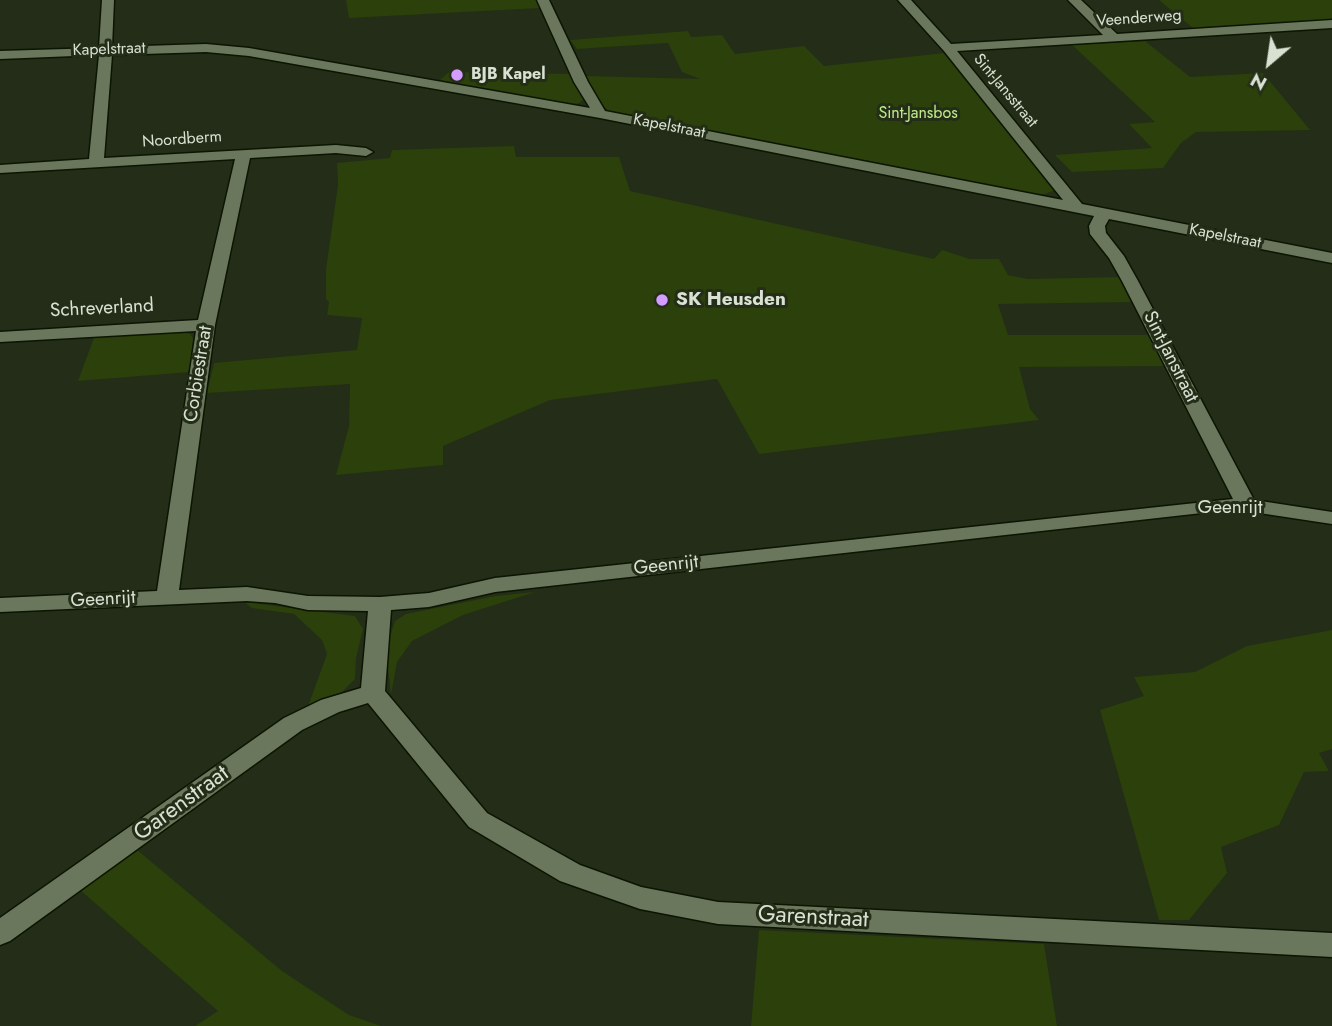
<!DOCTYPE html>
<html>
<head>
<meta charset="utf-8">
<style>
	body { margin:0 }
	#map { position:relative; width:1332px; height:1026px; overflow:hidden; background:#232d17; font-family:Jost,sans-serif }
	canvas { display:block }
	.north { position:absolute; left:1234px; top:28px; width:70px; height:70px; -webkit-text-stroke:5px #232d17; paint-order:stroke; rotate:209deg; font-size:19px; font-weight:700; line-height:28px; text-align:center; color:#d9e1d2 }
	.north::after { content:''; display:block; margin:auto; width:24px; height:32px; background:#d9e1d2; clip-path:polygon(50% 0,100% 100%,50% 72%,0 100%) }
</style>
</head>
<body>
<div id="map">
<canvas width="1332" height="1026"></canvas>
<div class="north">N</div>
</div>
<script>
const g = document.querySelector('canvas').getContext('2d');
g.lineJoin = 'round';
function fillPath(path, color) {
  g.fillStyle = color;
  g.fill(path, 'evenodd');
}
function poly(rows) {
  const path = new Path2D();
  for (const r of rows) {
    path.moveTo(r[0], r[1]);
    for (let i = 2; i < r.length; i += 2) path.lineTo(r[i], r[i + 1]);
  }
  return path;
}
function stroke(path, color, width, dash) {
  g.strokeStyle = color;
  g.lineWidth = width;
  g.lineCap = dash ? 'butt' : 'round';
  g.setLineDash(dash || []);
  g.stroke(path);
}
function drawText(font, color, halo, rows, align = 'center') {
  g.font = font + ' Jost,sans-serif';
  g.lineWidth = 6;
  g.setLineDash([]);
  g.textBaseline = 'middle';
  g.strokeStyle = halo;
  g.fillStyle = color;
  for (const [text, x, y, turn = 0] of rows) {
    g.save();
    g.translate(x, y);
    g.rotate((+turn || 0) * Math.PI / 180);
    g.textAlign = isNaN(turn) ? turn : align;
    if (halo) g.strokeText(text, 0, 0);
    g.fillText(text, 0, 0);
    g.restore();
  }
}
const green = poly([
	[346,0,536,0,540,8,349,18],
	[1159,0,1332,0,1332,22,1194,29],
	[688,31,691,37,722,35,735,54,804,46,824,66,944,53,1055,190,1045,194,1032,194,612,113,600,104,586,76,700,79,682,72,668,43,577,49,570,40],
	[1145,41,1190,77,1263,73,1310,130,1196,132,1181,143,1163,168,1072,172,1055,155,1152,148,1129,124,1155,122,1072,45],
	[449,72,572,74,584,99,579,103,568,105,439,81],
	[514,146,516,157,619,157,630,191,934,259,942,250,970,259,999,259,1008,275,1028,279,1119,277,1135,302,998,304,1008,335,1150,335,1166,366,1019,367,1030,409,1039,420,759,454,717,379,550,400,443,446,443,465,336,475,349,426,350,384,207,393,214,363,357,350,362,318,327,315,329,302,326,299,326,269,338,185,337,163,390,158,392,150],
	[176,331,190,334,193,338,190,372,78,381,95,335],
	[535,592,463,615,412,641,397,662,391,695,386,648,395,621,406,614,495,596],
	[244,602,355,616,363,629,356,658,355,679,342,692,307,709,327,654,322,640,294,614,252,608],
	[1332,630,1332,749,1319,753,1329,771,1304,772,1279,825,1221,847,1227,873,1189,920,1159,920,1100,710,1144,696,1134,677,1195,672,1247,646],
	[136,849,282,971,349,1015,381,1026,195,1026,218,1011,79,889],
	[759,930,1044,944,1057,1026,751,1026]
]);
const minor = poly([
	[102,0,114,0,112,47,206,44,249,48,590,108,574,82,537,0,549,0,588,82,605,111,1063,200,944,51,898,0,911,0,951,44,1103,35,1068,0,1081,0,1117,34,1332,20,1332,28,957,51,1082,204,1332,253,1332,263,1109,219,1105,226,1106,233,1124,256,1138,281,1254,500,1332,512,1332,524,1246,511,1211,512,495,592,429,607,391,610,385,691,487,813,580,865,641,887,718,902,1332,933,1332,957,718,924,640,909,560,881,469,827,368,703,339,712,302,730,10,941,0,945,0,918,284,718,321,700,361,688,368,611,308,610,275,603,247,601,0,612,0,598,157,591,196,331,0,342,0,332,198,320,235,159,0,173,0,165,89,159,99,55,0,59,0,51,99,48,102,0],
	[206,52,249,56,600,118,1094,216,1089,226,1090,234,1109,258,1122,281,1233,499,495,578,429,593,380,597,308,596,247,587,179,590,215,325,250,158,336,153,366,156,373,152,366,148,336,145,104,158,112,55,206,52]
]);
const markers = [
	[457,75,7,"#d39cfd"],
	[662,300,7,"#d39cfd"]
];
const farStreetnames = [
	["Veenderweg",1139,19,-4],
	["Kapelstraat",109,50,-2],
	["Sint-Jansstraat",1005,91,50],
	["Kapelstraat",669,127,11],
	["Noordberm",182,140,-4],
	["Kapelstraat",1225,237,11]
];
const farPoinames = [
	["BJB Kapel",471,75]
];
const farParknames = [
	["Sint-Jansbos",918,114]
];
const poiNames = [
	["SK Heusden",676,300]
];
const streetNames = [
	["Schreverland",102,309,-3],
	["Sint-Janstraat",1170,357,63],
	["Corbiestraat",199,374,-81],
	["Geenrijt",1230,508],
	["Geenrijt",666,566,-6],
	["Geenrijt",103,600,-3]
];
const nearStreetnames = [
	["Garenstraat",182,804,-36],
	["Garenstraat",813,918,3]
];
fillPath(green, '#2b400a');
stroke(minor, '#0c1502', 3);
fillPath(minor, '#6a775d');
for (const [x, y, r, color] of markers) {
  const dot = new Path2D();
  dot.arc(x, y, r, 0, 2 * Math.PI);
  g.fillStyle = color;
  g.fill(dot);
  stroke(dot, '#232d17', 2.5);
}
drawText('16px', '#d9e1d2', '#232d17', farStreetnames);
drawText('bold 16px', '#d9e1d2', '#232d17', farPoinames, 'left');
drawText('16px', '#c0ec8a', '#232d17', farParknames);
drawText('bold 19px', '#d9e1d2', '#232d17', poiNames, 'left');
drawText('19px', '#d9e1d2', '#232d17', streetNames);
drawText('23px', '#d9e1d2', '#232d17', nearStreetnames);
</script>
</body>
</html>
